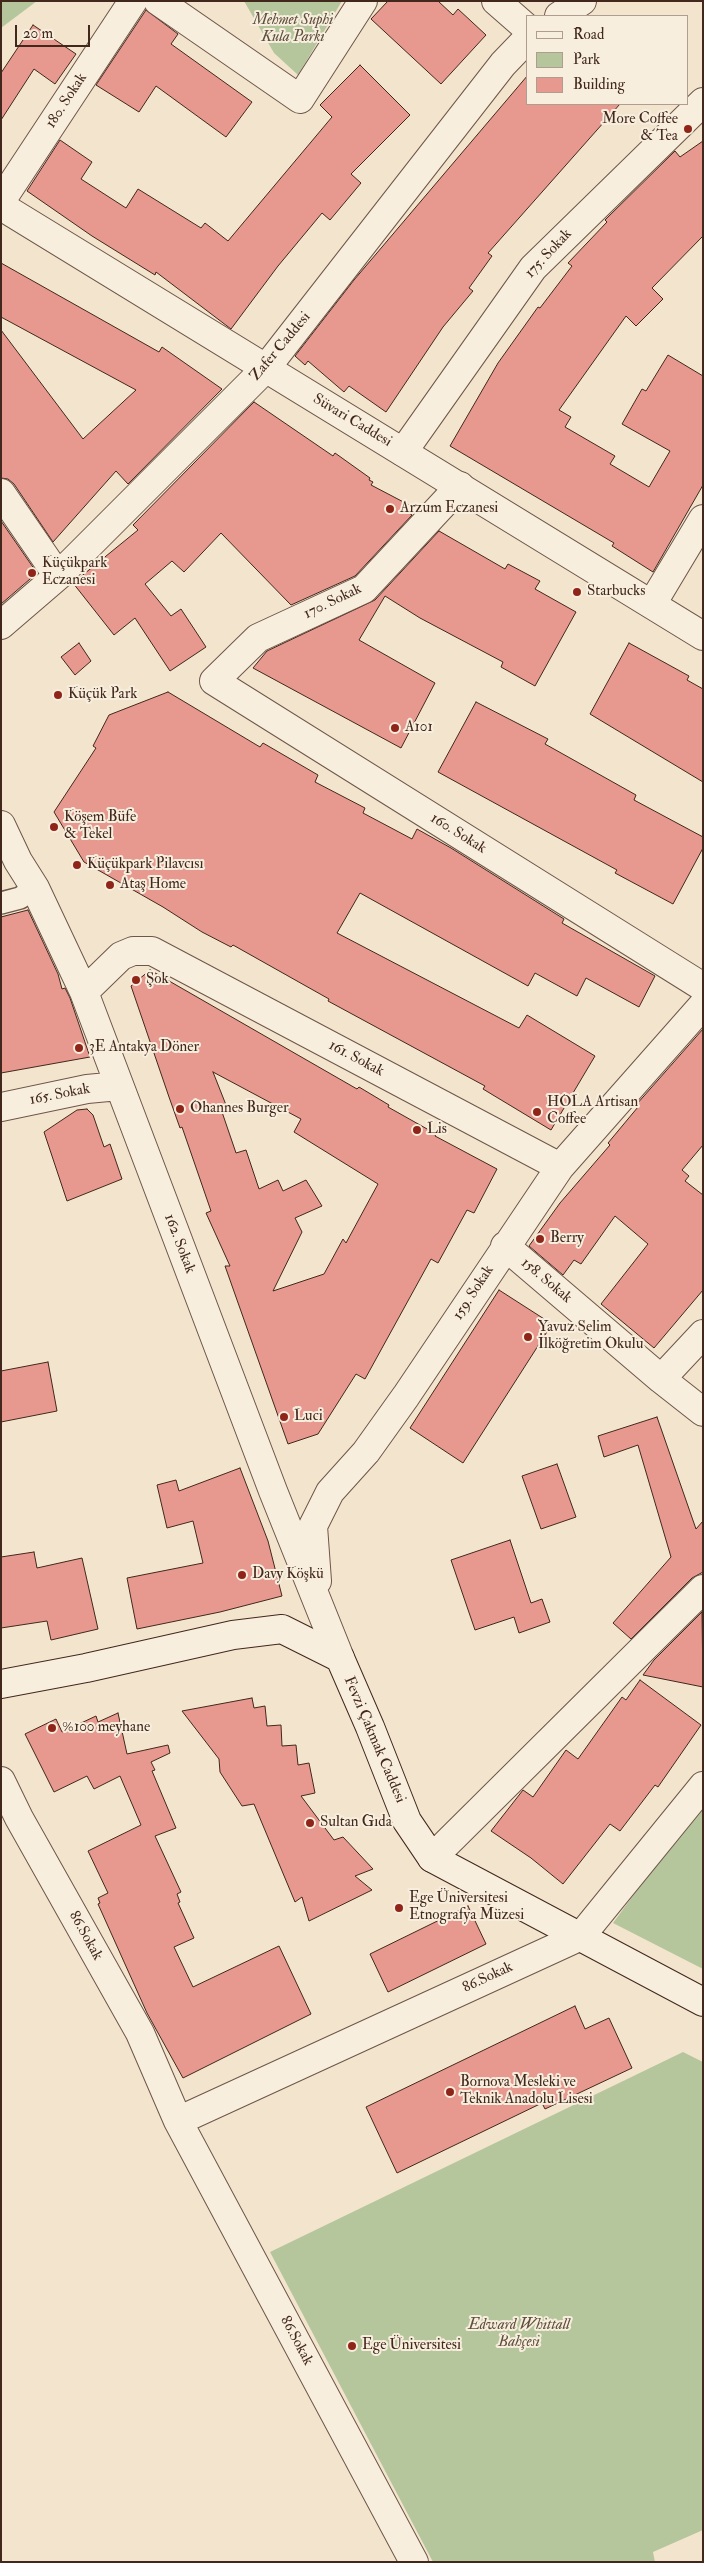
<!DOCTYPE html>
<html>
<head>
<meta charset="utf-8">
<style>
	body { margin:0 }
	#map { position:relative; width:704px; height:2563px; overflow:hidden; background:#f3e5cd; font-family:"IM FELL Double Pica",serif }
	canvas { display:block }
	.frame { position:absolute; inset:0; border:2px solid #42271c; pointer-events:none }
	.legend { position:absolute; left:526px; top:15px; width:162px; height:90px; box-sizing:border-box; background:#f7eede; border:1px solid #af9e90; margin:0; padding:6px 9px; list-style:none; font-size:15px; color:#42271c }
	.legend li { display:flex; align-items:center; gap:10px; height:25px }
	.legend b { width:25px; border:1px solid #af9e90 }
	.scale { position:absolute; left:15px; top:25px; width:75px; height:22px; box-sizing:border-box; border:2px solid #42271c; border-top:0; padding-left:6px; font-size:15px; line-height:18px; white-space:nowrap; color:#42271c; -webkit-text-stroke:4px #f7eede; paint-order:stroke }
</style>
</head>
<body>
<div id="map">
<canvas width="704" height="2563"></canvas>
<div class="frame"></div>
<ul class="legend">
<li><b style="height:6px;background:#f7eede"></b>Road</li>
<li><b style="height:14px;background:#b6c69c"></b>Park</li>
<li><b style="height:14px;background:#e7998f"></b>Building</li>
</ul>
<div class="scale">20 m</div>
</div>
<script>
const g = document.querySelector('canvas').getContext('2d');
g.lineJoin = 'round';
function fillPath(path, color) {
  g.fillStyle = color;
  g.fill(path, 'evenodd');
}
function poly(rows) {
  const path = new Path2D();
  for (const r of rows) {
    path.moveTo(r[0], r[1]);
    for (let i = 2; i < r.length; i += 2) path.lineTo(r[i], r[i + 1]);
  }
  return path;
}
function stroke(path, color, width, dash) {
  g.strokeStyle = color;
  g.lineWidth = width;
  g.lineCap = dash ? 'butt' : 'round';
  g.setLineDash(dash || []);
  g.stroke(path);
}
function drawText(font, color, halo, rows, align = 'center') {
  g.font = font + ' "IM FELL Double Pica",serif';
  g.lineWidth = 4;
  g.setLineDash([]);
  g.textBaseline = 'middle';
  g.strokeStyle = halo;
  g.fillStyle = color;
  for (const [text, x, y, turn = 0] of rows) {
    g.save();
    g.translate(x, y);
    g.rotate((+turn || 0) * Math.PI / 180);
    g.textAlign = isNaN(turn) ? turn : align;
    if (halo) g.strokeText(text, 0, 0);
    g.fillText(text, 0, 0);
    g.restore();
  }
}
const green = poly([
	[1,1,37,1,1,28],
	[244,1,342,1,298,75,274,53],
	[703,1800,703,1969,613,1923],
	[683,2052,703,2062,703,2530,653,2552,655,2562,433,2562,270,2252]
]);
const building = poly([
	[388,1,438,1,453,15,458,9,486,35,441,84,371,19,388,1],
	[146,10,178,34,171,44,252,102,226,137,156,86,139,112,96,85,146,10],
	[33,25,76,54,55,84,34,69,1,120,1,73,33,25],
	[360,65,410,115,351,174,361,183,330,220,322,213,278,266,231,329,156,272,155,275,92,236,27,191,60,140,92,162,81,179,126,208,138,189,201,228,205,223,228,241,332,117,320,105,360,65],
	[528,75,528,104,620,104,488,253,492,256,469,288,473,291,443,327,386,412,349,386,344,392,308,361,305,365,295,356,354,280,528,75],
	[703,141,703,236,652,288,663,299,636,326,626,316,559,410,571,417,565,427,615,456,610,464,649,487,670,451,622,424,642,389,646,391,668,355,703,376,703,485,653,572,612,546,614,543,450,446,498,363,538,307,540,308,572,266,568,263,607,222,605,220,675,151,680,157,703,141],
	[1,263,159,352,162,347,222,389,128,484,116,471,53,542,14,484,8,479,1,478,1,330,83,439,136,390,1,317,1,263],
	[254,402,333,456,335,453,370,478,369,480,373,482,371,485,413,507,409,513,412,515,355,576,291,605,221,533,184,572,172,561,145,584,171,616,181,609,206,647,170,671,135,618,114,635,73,583,138,530,133,525,254,402],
	[1,521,37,573,1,604,1,521],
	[439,531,505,569,508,564,540,581,535,589,576,612,535,686,501,667,503,662,420,618,385,596,359,640,435,683,401,748,253,668,267,651,375,600,439,531],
	[79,643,91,661,75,675,61,657,79,643],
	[629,643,689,676,687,680,703,689,703,782,590,714,629,643],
	[168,692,260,747,263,743,318,775,315,782,365,808,363,813,412,839,417,829,451,848,564,919,562,923,655,976,639,1007,586,978,577,996,535,973,528,986,360,893,337,933,519,1028,527,1015,595,1056,551,1130,483,1089,485,1086,328,1001,329,999,233,945,231,947,202,932,163,907,84,862,54,812,96,748,93,746,109,715,168,692],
	[476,702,548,739,545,744,636,795,634,800,703,837,703,848,673,904,615,873,617,870,438,772,476,702],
	[28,910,58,974,62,989,65,988,70,998,90,1057,1,1073,1,917,28,910],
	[150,970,357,1089,359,1087,389,1105,388,1107,436,1134,435,1136,497,1169,474,1213,467,1210,438,1263,431,1259,365,1379,356,1374,318,1434,288,1444,225,1266,230,1266,206,1213,211,1211,182,1127,180,1128,169,1097,131,986,150,970],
	[213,1072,301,1119,294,1132,378,1184,346,1243,343,1239,324,1274,273,1291,302,1232,295,1218,322,1206,306,1180,283,1191,278,1180,259,1189,246,1150,236,1153,222,1112,228,1110,213,1072],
	[703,1029,703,1145,682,1170,689,1176,685,1181,703,1195,703,1290,654,1348,601,1304,648,1244,615,1216,581,1264,574,1260,563,1275,529,1246,560,1203,610,1145,608,1143,638,1107,636,1105,703,1029],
	[87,1109,93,1115,104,1147,110,1144,122,1179,67,1201,44,1132,77,1110,87,1109],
	[499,1290,552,1324,463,1463,410,1428,499,1290],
	[48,1362,57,1411,1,1422,1,1371,48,1362],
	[657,1417,696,1529,703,1521,703,1572,692,1578,631,1639,613,1623,671,1557,638,1445,604,1457,598,1436,657,1417],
	[557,1464,576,1517,541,1529,522,1476,557,1464],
	[240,1468,268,1541,282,1596,220,1612,137,1629,127,1578,203,1563,193,1521,167,1528,157,1485,176,1480,179,1491,240,1468],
	[510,1540,531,1603,542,1599,550,1622,519,1633,514,1617,475,1630,451,1560,510,1540],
	[34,1552,37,1568,82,1558,98,1629,51,1640,47,1621,1,1628,1,1557,34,1552],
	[702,1612,703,1687,643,1675,654,1660,702,1612],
	[640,1680,701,1725,658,1787,655,1785,620,1831,610,1824,563,1884,531,1858,491,1831,523,1790,533,1797,566,1750,578,1759,622,1697,626,1700,640,1680],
	[252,1698,254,1708,265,1706,267,1726,281,1725,282,1746,296,1745,298,1765,309,1763,315,1793,301,1796,334,1840,343,1837,373,1869,355,1876,372,1890,309,1921,302,1897,295,1902,254,1804,242,1806,220,1772,219,1759,182,1711,252,1698],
	[118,1713,127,1754,168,1745,170,1753,151,1762,155,1770,152,1771,176,1828,155,1836,181,1892,177,1894,180,1902,178,1903,194,1938,174,1947,193,1987,279,1946,311,2014,183,2078,147,2013,98,1904,100,1903,98,1898,108,1893,88,1851,141,1825,120,1776,94,1789,87,1776,54,1792,25,1734,56,1719,62,1732,96,1716,98,1722,118,1713],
	[468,1906,486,1944,388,1992,370,1954,468,1906],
	[575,2006,585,2029,609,2018,632,2068,545,2109,542,2103,397,2173,366,2107,575,2006]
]);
const pedestrian = poly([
	[1,903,20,898,35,888]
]);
const minor = poly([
	[158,1,300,99,363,1],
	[496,1,528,29],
	[1,201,133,1],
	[403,452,533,268,703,102],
	[460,486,364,589,258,638,214,681,703,987],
	[1,493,58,576],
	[652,604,703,519],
	[1,625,58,576,266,368],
	[1,825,18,861,35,888,84,992,273,1491,340,1658],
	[84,992,121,956,133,951,152,951,560,1167],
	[1,1107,87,1089,119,1086],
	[505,1246,661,1379,703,1412],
	[661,1379,703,1334],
	[317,1581,313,1526,330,1492,366,1452,406,1396,560,1167,703,1005],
	[1,1781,19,1818,140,2033,178,2121,581,1936,703,1786],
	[432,1858,703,1589],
	[178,2121,414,2562]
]);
const tertiary = poly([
	[559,16,582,1],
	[1,206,703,636],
	[266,368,503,64,528,38]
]);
const secondary = poly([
	[1,1684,86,1668,233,1635,282,1629,340,1658,370,1727,407,1821,432,1858,703,2002]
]);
const markers = [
	[688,129,5,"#8f2418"],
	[390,509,5,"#8f2418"],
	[32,573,5,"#8f2418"],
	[577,592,5,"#8f2418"],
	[58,695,5,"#8f2418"],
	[395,728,5,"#8f2418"],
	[54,827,5,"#8f2418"],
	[77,865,5,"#8f2418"],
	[110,885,5,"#8f2418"],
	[136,980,5,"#8f2418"],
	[79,1048,5,"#8f2418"],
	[180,1109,5,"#8f2418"],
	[537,1112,5,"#8f2418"],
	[417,1130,5,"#8f2418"],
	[540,1239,5,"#8f2418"],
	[528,1337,5,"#8f2418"],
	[284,1417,5,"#8f2418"],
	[242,1575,5,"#8f2418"],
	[52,1728,5,"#8f2418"],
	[310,1823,5,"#8f2418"],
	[399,1908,5,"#8f2418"],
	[450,2092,5,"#8f2418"],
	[352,2346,5,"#8f2418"]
];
const parkNames = [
	["Mehmet Suphi",293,21],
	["Kula Parkı",293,38],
	["Edward Whittall",519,2326],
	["Bahçesi",519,2343]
];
const streetNames = [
	["180. Sokak",67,101,-57],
	["175. Sokak",549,254,-47],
	["Zafer Caddesi",281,347,-50],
	["Süvari Caddesi",352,421,31],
	["170. Sokak",333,602,-26],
	["160. Sokak",458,834,32],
	["161. Sokak",356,1059,28],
	["165. Sokak",60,1095,-11],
	["162. Sokak",179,1244,69],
	["158. Sokak",546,1281,40],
	["159. Sokak",474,1293,-57],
	["Fevzi Çakmak Caddesi",374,1740,67],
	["86.Sokak",85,1936,61],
	["86.Sokak",488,1978,-25],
	["86.Sokak",296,2341,62]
];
const poiNames = [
	["More Coffee",678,120,"right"],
	["& Tea",678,137,"right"],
	["Arzum Eczanesi",400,509],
	["Küçükpark",42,564],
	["Eczanesi",42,581],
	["Starbucks",587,592],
	["Küçük Park",68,695],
	["A101",405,728],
	["Köşem Büfe",64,818],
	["& Tekel",64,835],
	["Küçükpark Pilavcısı",87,865],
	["Ataş Home",120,885],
	["Şok",146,980],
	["3E Antakya Döner",89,1048],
	["HOLA Artisan",547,1103],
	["Coffee",547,1120],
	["Ohannes Burger",190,1109],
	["Lis",427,1130],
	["Berry",550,1239],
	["Yavuz Selim",538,1328],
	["İlköğretim Okulu",538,1345],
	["Luci",294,1417],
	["Davy Köşkü",252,1575],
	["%100 meyhane",62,1728],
	["Sultan Gıda",320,1823],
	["Ege Üniversitesi",409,1899],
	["Etnografya Müzesi",409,1916],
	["Bornova Mesleki ve",460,2083],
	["Teknik Anadolu Lisesi",460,2100],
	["Ege Üniversitesi",362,2346]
];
fillPath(green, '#b6c69c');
fillPath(building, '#e7998f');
stroke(building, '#42271c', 1);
stroke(pedestrian, '#6e5648', 24);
stroke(minor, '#6e5648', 30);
stroke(tertiary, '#6e5648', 30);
stroke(secondary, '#42271c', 30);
stroke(pedestrian, '#f7eede', 21);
stroke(minor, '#f7eede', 28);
stroke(tertiary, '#f7eede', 28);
stroke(secondary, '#f7eede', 28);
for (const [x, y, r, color] of markers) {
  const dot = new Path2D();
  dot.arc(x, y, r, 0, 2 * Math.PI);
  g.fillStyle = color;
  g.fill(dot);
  stroke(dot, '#f7eede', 2);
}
drawText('italic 15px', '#5f4f3c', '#f7eede', parkNames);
drawText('15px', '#42271c', '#f7eede', streetNames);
drawText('15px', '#42271c', '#f7eede', poiNames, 'left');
</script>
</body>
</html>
